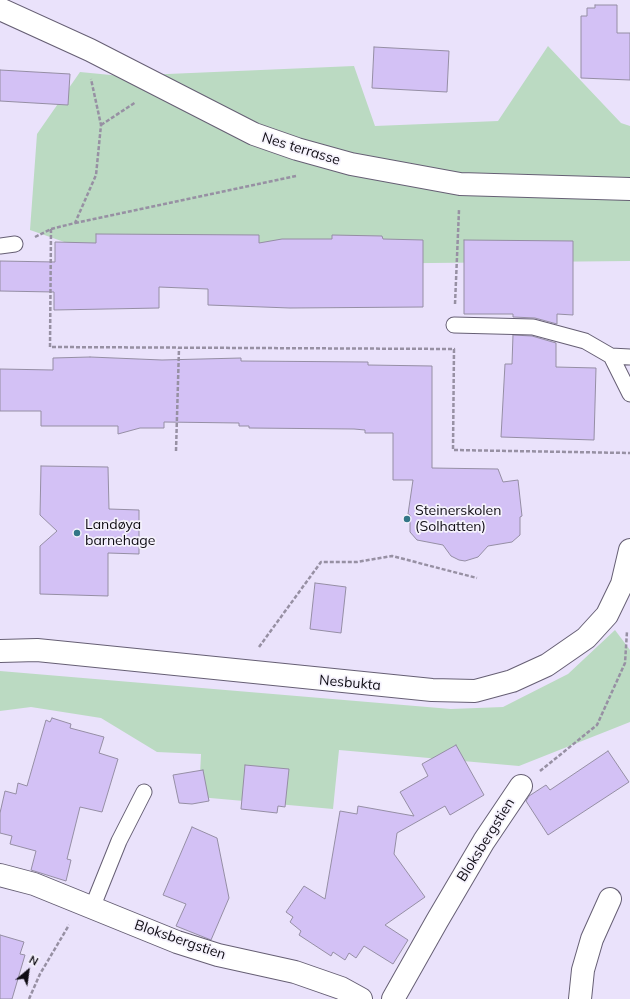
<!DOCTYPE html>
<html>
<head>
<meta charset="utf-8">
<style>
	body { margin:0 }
	#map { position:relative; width:630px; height:999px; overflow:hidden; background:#eae2fb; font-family:Mulish,sans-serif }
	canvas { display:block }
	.north { position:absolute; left:8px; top:951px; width:40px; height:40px; -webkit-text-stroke:3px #f5f2fc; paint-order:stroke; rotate:29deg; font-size:11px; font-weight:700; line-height:16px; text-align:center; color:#0f0c14 }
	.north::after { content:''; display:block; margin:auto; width:14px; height:18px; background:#0f0c14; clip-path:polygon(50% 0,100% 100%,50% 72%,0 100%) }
</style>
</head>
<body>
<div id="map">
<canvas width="630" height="999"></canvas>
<div class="north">N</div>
</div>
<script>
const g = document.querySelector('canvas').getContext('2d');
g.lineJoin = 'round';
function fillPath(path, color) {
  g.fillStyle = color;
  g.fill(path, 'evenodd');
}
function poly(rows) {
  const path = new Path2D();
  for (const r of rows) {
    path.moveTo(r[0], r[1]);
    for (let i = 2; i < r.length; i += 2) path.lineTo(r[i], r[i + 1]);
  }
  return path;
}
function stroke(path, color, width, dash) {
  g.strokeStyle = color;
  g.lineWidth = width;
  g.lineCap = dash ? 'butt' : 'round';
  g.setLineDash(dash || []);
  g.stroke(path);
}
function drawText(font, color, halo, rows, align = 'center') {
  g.font = font + ' Mulish,sans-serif';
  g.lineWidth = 3.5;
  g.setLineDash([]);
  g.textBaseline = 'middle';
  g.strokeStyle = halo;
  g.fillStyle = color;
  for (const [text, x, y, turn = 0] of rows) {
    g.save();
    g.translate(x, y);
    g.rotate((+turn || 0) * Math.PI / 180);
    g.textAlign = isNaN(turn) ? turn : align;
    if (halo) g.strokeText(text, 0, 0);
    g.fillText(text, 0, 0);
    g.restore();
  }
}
const green = poly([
	[548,46,621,123,630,126,630,261,133,266,30,230,37,134,80,72,121,76,354,66,375,126,498,121],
	[615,630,630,650,630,722,519,766,339,750,333,809,199,797,201,754,157,752,101,718,31,707,0,711,0,671,451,709,503,707,568,674]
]);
const building = poly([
	[595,5,617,5,617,33,630,33,630,80,581,78,581,16,587,16,587,8,595,8,595,5],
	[374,47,449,51,447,92,372,88,374,47],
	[0,70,70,74,68,105,0,101,0,70],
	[96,234,259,235,259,243,282,239,332,239,332,235,382,236,383,239,423,240,423,307,290,308,208,305,208,289,159,287,159,308,54,310,54,292,0,291,0,261,55,262,55,242,96,243,96,234],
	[464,240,573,241,573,315,557,314,557,324,535,318,513,317,513,314,464,314,464,240],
	[513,335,532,336,556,343,556,367,596,368,594,440,501,437,505,364,512,364,513,335],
	[90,357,162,360,241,358,241,361,368,362,368,365,432,366,432,468,498,469,503,482,518,480,522,516,520,517,520,535,512,542,488,546,478,557,465,561,459,560,451,556,443,545,417,540,410,532,410,515,408,514,413,480,393,480,393,433,365,433,365,430,354,429,249,428,249,426,239,426,239,423,164,422,164,428,140,428,118,434,118,426,41,426,41,411,0,411,0,369,53,370,53,358,90,357],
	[41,466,108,467,109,509,139,510,139,554,108,553,108,596,40,594,40,546,57,531,40,515,41,466],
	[315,583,346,587,341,633,310,629,315,583],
	[52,718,71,724,70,728,104,737,99,753,118,759,102,812,80,807,67,859,71,860,66,881,31,870,36,851,10,844,12,836,0,833,0,813,5,791,16,794,18,783,27,786,46,720,50,722,52,718],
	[456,745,484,795,450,815,445,806,397,833,394,854,425,897,385,925,408,940,393,964,364,946,356,958,349,953,345,960,333,952,331,956,299,935,301,931,290,922,293,917,286,912,304,886,325,899,340,811,357,814,358,806,414,816,400,792,428,776,422,764,456,745],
	[608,751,629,782,548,835,526,801,529,796,546,785,550,790,608,751],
	[245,765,289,769,285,807,278,806,277,813,241,809,245,765],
	[203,770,209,801,192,804,179,803,173,775,203,770],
	[192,827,217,838,229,898,211,940,176,926,186,904,163,895,192,827],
	[0,935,24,942,20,954,25,955,12,999,0,999,0,935]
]);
const path = poly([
	[101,125,136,102],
	[75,223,296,176],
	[51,229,50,347,454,349,453,450,630,453],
	[35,237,51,229,75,223,96,175,101,125,91,79],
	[455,304,459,210],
	[176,451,179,348],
	[259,647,321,562,357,562,392,556,477,578],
	[540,771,597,725,625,663,627,631],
	[29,999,40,974,69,925]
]);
const service = poly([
	[0,246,15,244],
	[454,325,533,327,585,341,611,356,630,394],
	[611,356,630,357],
	[92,908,119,841,144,792]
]);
const minor = poly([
	[0,9,90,50,254,134,297,149,351,164,460,184,630,189],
	[0,651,37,650,432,690,475,691,512,681,547,665,586,638,607,615,622,584,630,550],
	[0,875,34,884,177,942,218,955,295,972,341,988,361,999],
	[393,999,437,921,484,841,521,786],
	[580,999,583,970,592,939,610,899]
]);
const markers = [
	[407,519,4,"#337687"],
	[77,533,4,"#337687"]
];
const streetNames = [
	["Nes terrasse",301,149,17],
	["Nesbukta",350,683,5],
	["Bloksbergstien",486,840,-58],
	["Bloksbergstien",180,940,19]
];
const poiNames = [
	["Steinerskolen",415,511],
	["(Solhatten)",415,527],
	["Landøya",85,525],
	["barnehage",85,541]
];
fillPath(green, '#bbdac2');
fillPath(building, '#d3c1f5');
stroke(building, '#958ea4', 1);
stroke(service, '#665f74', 17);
stroke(minor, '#665f74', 24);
stroke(path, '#9790a3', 2.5, [4, 2]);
stroke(service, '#fff', 15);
stroke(minor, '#fff', 22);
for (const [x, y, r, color] of markers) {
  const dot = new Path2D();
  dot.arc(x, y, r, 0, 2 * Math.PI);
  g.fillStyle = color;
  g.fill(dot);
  stroke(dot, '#f5f2fc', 1.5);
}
drawText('14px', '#0f0c14', '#f5f2fc', streetNames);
drawText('14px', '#0f0c14', '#f5f2fc', poiNames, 'left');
</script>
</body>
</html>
